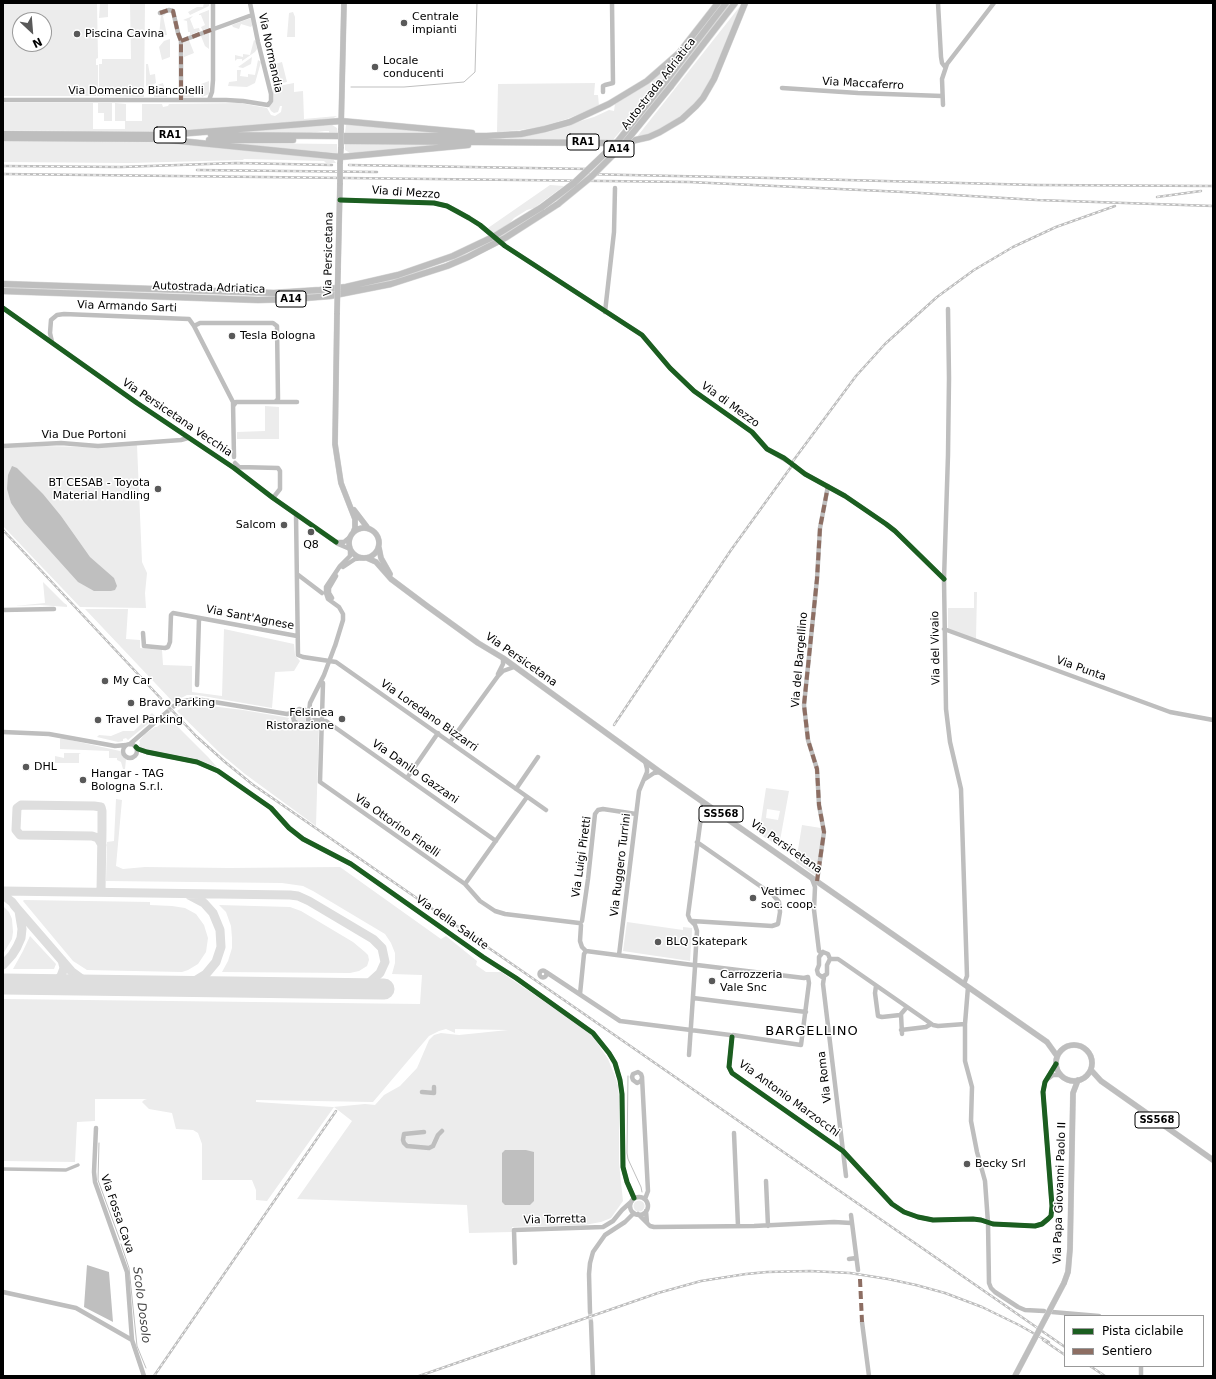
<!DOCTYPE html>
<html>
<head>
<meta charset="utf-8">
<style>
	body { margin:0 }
	#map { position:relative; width:1216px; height:1379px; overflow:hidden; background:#fff; font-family:"DejaVu Sans",sans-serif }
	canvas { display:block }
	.frame { position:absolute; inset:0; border:4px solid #000; pointer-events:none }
	.legend { position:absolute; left:1064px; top:1315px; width:140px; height:52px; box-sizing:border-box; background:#fff; border:1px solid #999; margin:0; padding:5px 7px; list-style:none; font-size:12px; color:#000 }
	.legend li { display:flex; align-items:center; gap:8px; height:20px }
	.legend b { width:20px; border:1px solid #999 }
	.north { position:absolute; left:12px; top:12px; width:40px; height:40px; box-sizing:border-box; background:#fff; border:1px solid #999; border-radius:50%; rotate:154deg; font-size:11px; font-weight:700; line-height:16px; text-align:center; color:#000 }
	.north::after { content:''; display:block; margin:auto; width:14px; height:18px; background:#595959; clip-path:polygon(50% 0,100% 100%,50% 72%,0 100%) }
</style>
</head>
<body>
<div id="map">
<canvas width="1216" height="1379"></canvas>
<div class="frame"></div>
<ul class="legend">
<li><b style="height:5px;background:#1b5e20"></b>Pista ciclabile</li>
<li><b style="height:5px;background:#8d6e63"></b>Sentiero</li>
</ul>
<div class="north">N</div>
</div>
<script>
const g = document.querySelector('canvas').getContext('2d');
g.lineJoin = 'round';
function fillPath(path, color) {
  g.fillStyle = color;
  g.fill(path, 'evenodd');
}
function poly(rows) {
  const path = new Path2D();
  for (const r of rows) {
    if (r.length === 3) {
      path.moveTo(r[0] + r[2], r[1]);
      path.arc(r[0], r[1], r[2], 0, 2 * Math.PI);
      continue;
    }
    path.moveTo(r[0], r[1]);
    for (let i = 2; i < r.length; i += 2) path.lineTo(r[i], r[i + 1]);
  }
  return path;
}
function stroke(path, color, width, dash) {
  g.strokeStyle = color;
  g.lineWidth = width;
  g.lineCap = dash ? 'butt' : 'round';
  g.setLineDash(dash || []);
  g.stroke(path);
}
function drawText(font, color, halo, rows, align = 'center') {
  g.font = font + ' "DejaVu Sans",sans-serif';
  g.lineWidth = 3;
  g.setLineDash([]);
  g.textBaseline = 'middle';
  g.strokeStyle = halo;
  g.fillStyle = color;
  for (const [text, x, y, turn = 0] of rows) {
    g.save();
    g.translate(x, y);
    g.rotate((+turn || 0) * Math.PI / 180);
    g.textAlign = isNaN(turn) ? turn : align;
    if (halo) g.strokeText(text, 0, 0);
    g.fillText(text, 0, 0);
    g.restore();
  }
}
const green = poly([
	[3,3,97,3,98,58,96,59,96,65,98,65,98,93,96,94,96,96,3,96],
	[20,20,44,20,44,44,20,44],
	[100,3,108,3,108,17,99,18],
	[145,3,144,97,97,96,97,94,99,94,99,64,102,64,102,59,131,59,130,4],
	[204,3,209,3,209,6,190,15,188,12,197,7,203,7],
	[741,5,742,5,712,79,695,104,688,111,660,131,636,138],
	[209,10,209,29,203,31,201,27,205,25,201,15,199,15,199,14],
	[293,12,295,17,295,37,287,37,289,13],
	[165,13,165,15,163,16,167,35,159,36,161,14],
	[193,16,190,19,194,29,199,28,200,31,190,35,190,32,188,32,187,21,183,20],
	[251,18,253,24,251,27,241,24,239,29,233,27,232,25],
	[209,33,209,49,205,46,201,36],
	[170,39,170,57,162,60,159,47,164,41],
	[189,40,194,53,184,57,184,42],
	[254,40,256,41,257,49,255,52,242,61,242,59,237,59,235,61,235,55,243,57,243,54,250,55],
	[252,57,251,64,243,68,238,67],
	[679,57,660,82,655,85,647,96,645,102,612,141,492,140,505,139,537,134,594,117,609,110,614,111,615,104,647,84],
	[258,60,261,62,255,83,247,87,228,86,229,82,237,81,237,70,241,70,240,76,248,77,248,74,255,75],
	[282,62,287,82,277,84,271,65],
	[146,64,148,64,150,75,155,74,156,83,150,86,146,86],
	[209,81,209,94,202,97,201,95,204,93,201,84],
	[163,83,167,97,154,97,154,95,162,89,162,86,157,85],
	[294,83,294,92,303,91,304,119,337,116,332,119,171,132,3,130,3,103,93,103,93,129,125,129,125,121,115,121,115,103,126,104,126,121,142,121,142,104,162,104,163,107,168,106,169,104,240,103,267,108,271,115,275,116,281,112,282,106,280,106,278,112,274,113,271,111,269,107,273,100,273,87],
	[595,83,594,95,598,95,599,106,567,119,545,126,520,130,497,132,498,84],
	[191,88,194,97,183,97,183,91],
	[98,103,112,103,112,121,104,121,104,113,98,113],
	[346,124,441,133,441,134,345,133],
	[332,125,337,128,338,134,329,133,329,131,325,131,309,133,233,132],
	[3,141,184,143,332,158,336,163,326,163,324,161,244,159,243,160,129,163,3,162],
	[238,143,337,144,337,153,237,144],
	[345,144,441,145,350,153,345,150],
	[550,185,564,186,534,208,527,210,514,218,509,224,493,233,488,228],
	[265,406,279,407,279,439,237,439,237,432,265,431],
	[137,445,142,562,147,573,145,593,146,608,80,607,3,526,3,448,42,446,97,447],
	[43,582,64,603,67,605,67,607,40,605,15,606,45,603],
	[974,592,977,592,976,639,948,629,948,608,974,608],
	[85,609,128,609,126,639,140,640,140,648,162,650,163,665,192,666,192,692,222,696,224,629,294,644,295,655,300,661,294,671,275,672,272,708,197,695,187,695,173,702],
	[194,704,243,710,284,717,289,718,288,720,295,726,301,728,305,728,313,724,319,724,316,826,245,774,221,754,177,711,186,705],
	[301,717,5.5],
	[152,713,155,716,150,722,128,740,126,738,123,739,123,741,118,742,97,737,99,735,111,736,123,731,134,731],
	[167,716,208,757,217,767,192,758,142,749,142,748,139,746,140,742,139,741,145,734,155,727,157,727,167,718],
	[61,738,120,751,126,759,125,769,123,769,121,762,117,760,117,758,109,758,109,751,60,749,60,739],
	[64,753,81,753,79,754,79,763,55,763,55,756,64,758],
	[766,788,789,791,779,846,759,834],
	[767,809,780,811,778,820,766,818],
	[116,799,122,800,116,866,123,869,145,867,229,868,340,867,441,939,446,936,477,961,476,965,486,972,501,972,585,1029,594,1038,608,1059,615,1076,618,1086,619,1097,619,1163,623,1201,611,1218,601,1222,584,1225,512,1227,512,1232,469,1233,467,1205,297,1199,352,1121,334,1107,267,1201,256,1200,256,1190,252,1180,202,1180,202,1144,198,1133,193,1130,176,1129,172,1113,149,1109,142,1102,144,1100,147,1099,95,1099,95,1121,77,1122,75,1162,3,1161,3,999,420,1004,422,975,392,974,395,963,395,953,391,943,385,934,313,891,303,886,282,883,106,881,107,842,114,841],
	[446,1029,455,1033,455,1029,508,1030,459,1035,441,1033,434,1035,429,1040,417,1068,400,1086,384,1095,375,1105,365,1104,333,1107,256,1102,256,1100,373,1102,429,1036,439,1031],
	[802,825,821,828,822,838,816,876,796,862],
	[24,900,150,902,150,905,172,906,185,908,196,914,204,925,208,938,206,952,198,964,188,970,182,972,87,970,73,961,23,901],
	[219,905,290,907,301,911,353,942,365,952,368,955,369,960,367,966,359,971,350,973,222,972,228,961,232,948,232,938,231,926,226,912],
	[3,906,9,912,12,919,13,932,12,939,3,954],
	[627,922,683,930,683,927,692,928,692,932,690,961,623,951],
	[30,936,56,964,54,969,13,969,23,951],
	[639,1206,5.5]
]);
const water = poly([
	[12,466,17,468,43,494,61,516,90,557,114,578,117,586,115,590,111,591,94,591,78,582,24,522,11,503,7,489,8,475],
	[505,1150,526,1150,534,1152,534,1201,530,1205,505,1205,502,1202,502,1153],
	[87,1265,109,1272,113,1322,84,1307]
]);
const stream = poly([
	[351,87,404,87,464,82,475,72,477,3],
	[628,1076,627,1153,628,1159,641,1187,642,1192],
	[99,1143,98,1180,120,1240],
	[121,1244,129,1268,137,1346,146,1368]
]);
const canal = poly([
	[3,1169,66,1170,78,1165]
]);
const taxiway = poly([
	[3,891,290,895,298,896,309,901,373,939,382,948,385,962,380,973,369,983,351,988],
	[101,892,102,830,102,811,101,807,94,806,21,805,17,808,16,830,20,835,92,836,98,838,102,845],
	[3,895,12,902,19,911,22,929,21,938,17,947,12,955,3,965],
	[14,905,72,972,83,980,94,985],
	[48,985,56,982,61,976,64,968,62,960],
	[174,986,193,982,206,974,216,962,221,947,220,930,213,913,204,903,189,895]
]);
const runway = poly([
	[3,984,384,989]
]);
const minorTunnel = poly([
	[487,231,505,246],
	[167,712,174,706],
	[590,1312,591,1322]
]);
const minor = poly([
	[938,3,941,57,942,63,945,67],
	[160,13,169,10,173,11,178,33,181,41,181,100],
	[181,41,252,15],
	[782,88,858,93,942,96],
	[603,92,603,86,605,85,613,83,612,3],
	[3,100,226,100,243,101,268,105,271,101,271,94,258,42,250,3],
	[209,100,212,92,213,80,213,3],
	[943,105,942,79,947,64,994,3],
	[340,200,434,203,447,206,457,211,480,225,487,231],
	[505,246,642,335,670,368,694,391,752,432,767,449,789,462],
	[3,308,137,403,234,468,273,498,338,544,350,549,350,556,340,566,326,587,326,593,328,599,339,607,343,614,343,620,335,646],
	[948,309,949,378,948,455,944,579,946,709,950,742,961,789,967,976,964,984],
	[605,312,614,232,615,188],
	[194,326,200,323,273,323,277,326,278,399,275,402,236,402,234,405],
	[52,342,50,333,51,320,57,315,64,314,189,319,194,326,233,402,234,457],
	[275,402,297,402],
	[3,446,61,443,98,446,181,440,188,438],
	[235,463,239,467,278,468,280,471,280,489,273,498],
	[795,466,805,474,845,496,886,524,895,531,944,579],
	[296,514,298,655,303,657,336,662,546,810],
	[337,542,344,542,350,537],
	[343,567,355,559,363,558],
	[297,574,322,593],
	[332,598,329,593,329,588,336,576],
	[3,610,54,609],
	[944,629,1170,712,1213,720],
	[143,633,144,646,165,648,168,647,170,642,171,615,173,613,297,636],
	[498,674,503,664,503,658],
	[323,683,320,782,465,884,480,901,495,911,505,914,579,923],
	[197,685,199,618],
	[174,706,184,701,196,699,287,714,295,712],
	[309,713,310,703,324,675,336,643],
	[308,721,309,714,305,710,299,709,295,712,293,717,294,721,300,725,305,724,314,720,326,721,496,841],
	[3,732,49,734,115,746,126,745],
	[450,742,498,676,503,671,514,667],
	[130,751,7],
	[130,744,167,712],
	[136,747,138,749,147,752,197,762,218,771,271,808,289,828,303,839,351,864,483,957,516,978,593,1033,609,1053,615,1063,620,1080,622,1094,623,1167,627,1182,634,1198],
	[407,778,438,733],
	[645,779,654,773,660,772],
	[516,789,538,757],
	[812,879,815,887,814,910,819,951,821,953],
	[817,881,824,832,819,805,817,769,808,740,804,705,817,579,820,528,828,486],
	[465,884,527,797],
	[582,921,588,879,595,814,598,810,603,809,636,814],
	[692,921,772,926,778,924,780,912,779,902,773,895,697,842],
	[581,925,580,941,582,947,586,951,693,965],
	[823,952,828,954,830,959,827,965,827,974,822,977,818,974,817,970,819,965,819,957,823,952],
	[619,955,639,791,647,772,647,769,645,761],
	[830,959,838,959,841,961,933,1025,938,1026,965,1024],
	[695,963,697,931,695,925,690,920,688,915,703,802],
	[697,965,804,978,808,977,809,983,801,1045,733,1035],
	[543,974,3.5],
	[546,972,620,1021,730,1035],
	[824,977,823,984,846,1176],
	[876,986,875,993,878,1016,882,1017,900,1015],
	[968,987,965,1024,965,1061,972,1087,971,1121,977,1152,985,1181,988,1223,989,1283,991,1288,995,1292,1018,1307,1025,1310,1044,1311],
	[580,994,584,954,586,951],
	[693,998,806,1012],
	[901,1030,926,1027,931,1024],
	[902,1034,901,1014,907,1007],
	[732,1037,729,1067,732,1073,843,1151,892,1204,904,1212,918,1217,933,1220,973,1219,981,1220,993,1224,1035,1226,1042,1224,1048,1219,1051,1216,1052,1206,1043,1092,1045,1082,1056,1064],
	[689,1055,695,967],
	[642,1078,641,1081,637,1083,633,1080,632,1077,633,1074,638,1072,641,1074,642,1077,648,1191,645,1199],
	[1049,1078,1053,1075,1061,1075],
	[422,1092,434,1093,434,1087],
	[96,1128,94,1172,95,1182,127,1272,132,1340,144,1376],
	[424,1132,404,1134,403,1140,404,1143,407,1146,429,1148,433,1146,438,1135,442,1131],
	[734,1133,738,1226],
	[766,1181,768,1226],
	[639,1206,9],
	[638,1214,647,1223,646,1211],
	[851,1215,858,1270],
	[647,1223,650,1226,654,1227,754,1226,834,1222,851,1223],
	[849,1259,856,1258],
	[515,1263,514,1230,603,1227,613,1221,622,1210,632,1201],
	[3,1292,76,1308,132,1340],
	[590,1312,589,1274,590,1263,593,1252,605,1235,625,1222,634,1213],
	[1052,1312,1099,1316],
	[591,1322,593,1376],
	[862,1322,869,1376],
	[1141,1366,1141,1376]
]);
const major = poly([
	[341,130,344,3],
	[340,164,341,147],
	[338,270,340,183],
	[337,313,335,444,341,483,355,519,355,528,353,533],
	[354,510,367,527],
	[364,543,15],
	[379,548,381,558,390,574],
	[367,558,376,562,391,579,427,606,478,643,503,658,660,772,1047,1042,1057,1056],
	[1074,1063,18],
	[1091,1070,1101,1081,1213,1160],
	[1064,1283,1068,1272,1070,1249,1073,1093,1078,1080]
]);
const highway = poly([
	[666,81,726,3],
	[671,86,735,3],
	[3,134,168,135],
	[165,135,341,121,472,133],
	[211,135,338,136],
	[345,136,487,136,521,134,545,129,570,122,609,104,647,81,679,53,718,3],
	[3,138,161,139],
	[159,139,341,157,468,145],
	[209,140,293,140],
	[345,141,612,143,627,142,649,137,660,132,682,119,696,106,703,98,714,79,745,3],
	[3,284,274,293,320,290,346,287,398,275,453,256,493,237,542,207],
	[3,291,258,300,293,299,330,296,391,284,447,266,468,257,505,238,558,204]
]);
const rail = poly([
	[349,165,589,169],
	[3,166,121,167,236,163,332,165],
	[197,170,377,172],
	[3,174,689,182,904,192,1037,200,1213,206],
	[581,174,771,178,1036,185,1213,186],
	[1157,197,1201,191],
	[793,461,856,376,885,344,937,297,974,270,1013,247,1056,227,1115,206],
	[3,530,196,736,225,762,252,784,1065,1347],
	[614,725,731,550,791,467],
	[1043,1340,1065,1355],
	[1090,1366,1105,1376],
	[154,1376,336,1111],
	[419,1376,658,1293,701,1281,746,1274,767,1272,810,1271,850,1273,888,1279,916,1285,945,1293,982,1307,1019,1325,1049,1342]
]);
const minorBridge = poly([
	[789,462,795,466]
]);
const majorBridge = poly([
	[341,147,341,130],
	[340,183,340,164],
	[337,313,338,270],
	[1015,1376,1064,1283]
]);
const highwayBridge = poly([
	[558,204,591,177,623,145,671,86],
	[542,207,574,183,618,141,666,81]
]);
const quiet = poly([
	[160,13,169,10,173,11,178,33,181,41,181,100],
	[181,41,213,29],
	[817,881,824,832,819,805,817,769,808,740,804,705,817,579,820,528,828,486],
	[860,1279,862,1322]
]);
const cycleway = poly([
	[340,200,434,203,447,206,469,218,480,225,505,246,642,335,670,368,694,391,752,432,767,449,784,458,805,474,845,496,886,524,895,531,944,579],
	[3,308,137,403,234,468,273,498,336,542],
	[136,747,138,749,147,752,197,762,218,771,271,808,289,828,303,839,351,864,483,957,516,978,593,1033,609,1053,615,1063,620,1080,622,1094,623,1167,627,1182,634,1198],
	[732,1037,729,1067,732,1073,843,1151,892,1204,904,1212,918,1217,933,1220,973,1219,981,1220,993,1224,1035,1226,1042,1224,1048,1219,1051,1216,1052,1206,1043,1092,1045,1082,1056,1064]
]);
const markers = [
	[404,23,4,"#595959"],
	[77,34,4,"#595959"],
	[375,67,4,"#595959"],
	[232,336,4,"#595959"],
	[158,489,4,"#595959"],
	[284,525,4,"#595959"],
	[311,532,4,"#595959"],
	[105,681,4,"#595959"],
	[131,703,4,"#595959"],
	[342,719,4,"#595959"],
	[98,720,4,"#595959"],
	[26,767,4,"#595959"],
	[83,780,4,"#595959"],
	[753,898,4,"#595959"],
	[658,942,4,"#595959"],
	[712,981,4,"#595959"],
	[967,1164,4,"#595959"]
];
const shields = [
	[170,135,32],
	[583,142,32],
	[619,149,30],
	[291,299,30],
	[721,814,44],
	[1157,1120,44]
];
const shieldNames = [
	["RA1",170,135],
	["RA1",583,142],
	["A14",619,149],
	["A14",291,299],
	["SS568",721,814],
	["SS568",1157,1120]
];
const poiNames = [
	["Centrale",412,17],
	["impianti",412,30],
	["Piscina Cavina",85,34],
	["Locale",383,61],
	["conducenti",383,74],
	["Tesla Bologna",240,336],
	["BT CESAB - Toyota",150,483,"right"],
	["Material Handling",150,496,"right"],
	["Salcom",276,525,"right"],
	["Q8",311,545,"center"],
	["My Car",113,681],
	["Bravo Parking",139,703],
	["Felsinea",334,713,"right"],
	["Ristorazione",334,726,"right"],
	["Travel Parking",106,720],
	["DHL",34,767],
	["Hangar - TAG",91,774],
	["Bologna S.r.l.",91,787],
	["Vetimec",761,892],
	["soc. coop.",761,905],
	["BLQ Skatepark",666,942],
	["Carrozzeria",720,975],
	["Vale Snc",720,988],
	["Becky Srl",975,1164]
];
const streetNames = [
	["Via Normandia",270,53,78],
	["Autostrada Adriatica",659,84,-52],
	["Via Maccaferro",863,84,3],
	["Via Domenico Biancolelli",136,91],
	["Via di Mezzo",406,193,4],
	["Via Persicetana",329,254,-89],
	["Autostrada Adriatica",209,288,2],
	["Via Armando Sarti",127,307,2],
	["Via di Mezzo",730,405,36],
	["Via Persicetana Vecchia",177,418,34],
	["Via Due Portoni",84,435],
	["Via Sant'Agnese",250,618,11],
	["Via del Vivaio",936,648,-91],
	["Via Persicetana",521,660,35],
	["Via del Bargellino",800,660,-85],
	["Via Punta",1081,669,20],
	["Via Loredano Bizzarri",429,716,35],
	["Via Danilo Gazzani",415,772,35],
	["Via Ottorino Finelli",397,826,35],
	["Via Persicetana",786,847,35],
	["Via Luigi Piretti",582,857,-82],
	["Via Ruggero Turrini",621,865,-83],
	["Via della Salute",452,923,35],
	["Via Roma",825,1077,-97],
	["Via Antonio Marzocchi",789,1099,36],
	["Via Papa Giovanni Paolo II",1060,1193,-88],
	["Via Fossa Cava",117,1214,71],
	["Via Torretta",555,1220,-1]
];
const waterNames = [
	["Scolo Dosolo",141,1305,83]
];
const quarterNames = [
	["BARGELLINO",812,1032]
];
fillPath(green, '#ececec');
fillPath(water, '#bfbfbf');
stroke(stream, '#bfbfbf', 1);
stroke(canal, '#bfbfbf', 3.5);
stroke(taxiway, '#dedede', 9);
stroke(runway, '#dedede', 21);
stroke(minorTunnel, '#d9d9d9', 4.5, [4.5, 2]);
stroke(major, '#dbdbdb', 6);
stroke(highway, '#dbdbdb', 7);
stroke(minor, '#bebebe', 4.5);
stroke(major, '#bebebe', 5.5);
stroke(highway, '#bebebe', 6);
stroke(rail, '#bebebe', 2.5);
stroke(rail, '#fff', 1, [3]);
stroke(majorBridge, '#dbdbdb', 6, []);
stroke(highwayBridge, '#dbdbdb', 7, []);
stroke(minorBridge, '#bebebe', 4.5);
stroke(majorBridge, '#bebebe', 5.5);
stroke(highwayBridge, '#bebebe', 6);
stroke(quiet, '#8d6e63', 4, [8, 4]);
stroke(cycleway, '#1b5e20', 5);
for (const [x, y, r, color] of markers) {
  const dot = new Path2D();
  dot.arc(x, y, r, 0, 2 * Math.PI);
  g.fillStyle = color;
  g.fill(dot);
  stroke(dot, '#fff', 1.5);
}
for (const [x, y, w] of shields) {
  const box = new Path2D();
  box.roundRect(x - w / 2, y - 8, w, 16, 3);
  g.fillStyle = '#fff';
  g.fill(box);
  stroke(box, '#000', 1);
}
drawText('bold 10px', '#000', null, shieldNames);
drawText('11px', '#000', '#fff', poiNames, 'left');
drawText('11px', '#000', '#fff', streetNames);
drawText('italic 12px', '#444', '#fff', waterNames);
g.letterSpacing = '1px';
drawText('13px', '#000', '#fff', quarterNames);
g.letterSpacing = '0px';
</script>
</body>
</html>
